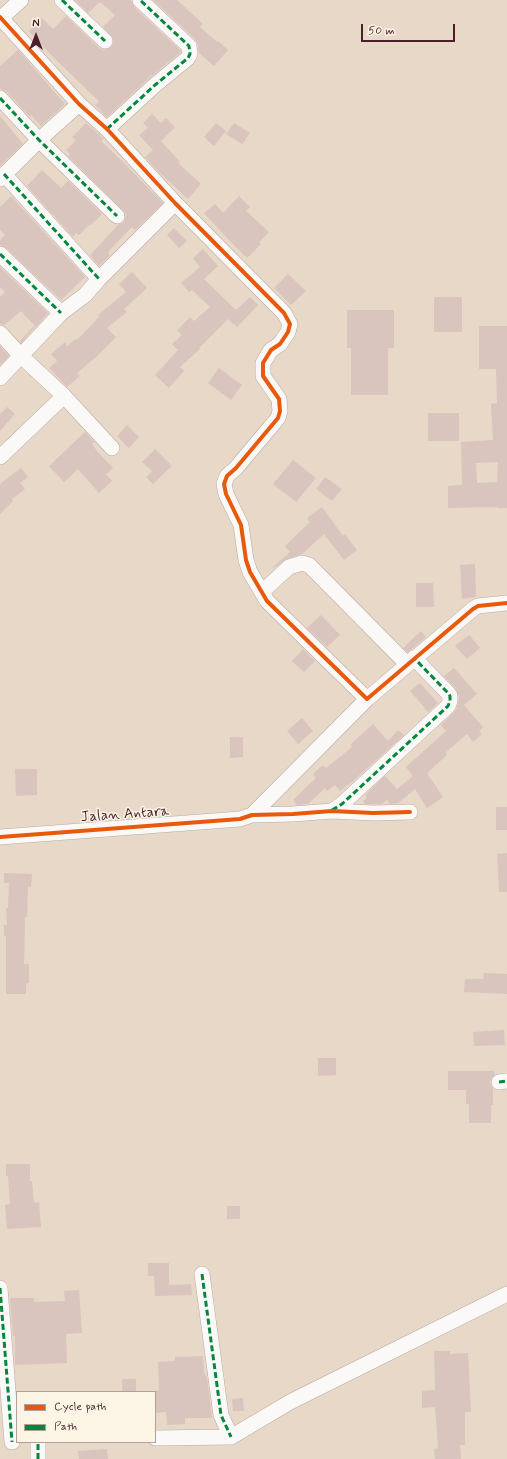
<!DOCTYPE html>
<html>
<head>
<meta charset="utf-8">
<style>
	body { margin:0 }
	#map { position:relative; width:507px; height:1459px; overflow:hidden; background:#e7d8c8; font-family:Mynerve,sans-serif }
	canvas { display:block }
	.legend { position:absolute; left:16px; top:1391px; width:140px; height:52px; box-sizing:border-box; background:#fcf5e5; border:1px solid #b59f9b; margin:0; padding:5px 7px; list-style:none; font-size:12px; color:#4a1f2b }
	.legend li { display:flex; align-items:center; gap:8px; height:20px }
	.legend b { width:20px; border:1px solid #b59f9b }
	.north { position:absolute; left:16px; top:16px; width:40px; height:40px; -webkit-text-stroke:3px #fcf5e5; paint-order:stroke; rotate:0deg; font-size:11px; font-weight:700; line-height:16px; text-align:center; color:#4a1f2b }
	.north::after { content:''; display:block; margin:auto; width:14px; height:18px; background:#4a1f2b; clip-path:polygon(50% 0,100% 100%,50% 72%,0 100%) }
	.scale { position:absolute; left:361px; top:24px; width:94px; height:18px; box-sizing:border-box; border:2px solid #4a1f2b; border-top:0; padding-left:5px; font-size:12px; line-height:14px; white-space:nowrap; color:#4a1f2b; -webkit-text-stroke:3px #fcf5e5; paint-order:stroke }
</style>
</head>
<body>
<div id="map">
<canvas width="507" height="1459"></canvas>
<ul class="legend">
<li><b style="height:5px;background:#e8590c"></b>Cycle path</li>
<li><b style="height:5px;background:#00873e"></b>Path</li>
</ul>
<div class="north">N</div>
<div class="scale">50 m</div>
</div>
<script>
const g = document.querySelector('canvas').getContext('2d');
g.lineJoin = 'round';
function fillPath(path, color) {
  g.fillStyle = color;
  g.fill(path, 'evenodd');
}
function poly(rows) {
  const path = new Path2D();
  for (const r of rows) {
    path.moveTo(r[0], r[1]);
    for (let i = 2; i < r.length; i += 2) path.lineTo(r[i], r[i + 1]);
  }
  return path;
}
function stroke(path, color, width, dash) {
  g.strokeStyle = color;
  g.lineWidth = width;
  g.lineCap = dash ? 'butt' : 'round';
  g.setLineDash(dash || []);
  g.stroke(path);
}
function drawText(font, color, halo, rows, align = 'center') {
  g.font = font + ' Mynerve,sans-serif';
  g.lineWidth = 3;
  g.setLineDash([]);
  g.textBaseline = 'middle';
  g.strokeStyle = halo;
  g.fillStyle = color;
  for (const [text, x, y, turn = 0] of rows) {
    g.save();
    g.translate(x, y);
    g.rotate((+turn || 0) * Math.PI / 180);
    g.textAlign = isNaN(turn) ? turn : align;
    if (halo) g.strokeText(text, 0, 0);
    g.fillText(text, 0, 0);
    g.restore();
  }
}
const building = poly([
	[75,0,131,0,134,7,180,50,181,52,149,78,107,117,95,105,99,101,54,58,29,31,42,18,53,29,66,16,99,48,103,50,111,47,114,43,113,38,103,27,115,15,100,2,88,13],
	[153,0,177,0,203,24,200,27,217,42,218,41,228,50,214,66,199,53,198,45,195,39],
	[18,50,65,104,41,126,31,115,30,117,7,92,0,89,0,66],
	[152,114,161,123,166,118,175,127,161,141,180,162,178,163,201,184,188,199,159,172,145,157,153,150,139,135,148,128,143,123],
	[0,116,23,144,0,166],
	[86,123,104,139,101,141,123,162,163,203,135,230,132,227,109,251,108,253,110,255,99,266,90,255,118,225,124,222,126,214,123,210,68,156,70,154,66,150,76,140,72,137],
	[216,123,226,131,214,146,204,137],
	[234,123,250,133,242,144,226,134],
	[42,170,61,188,68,181,102,214,91,225,90,224,79,235,76,233,73,237,27,186],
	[11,196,85,277,61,300,6,248,0,245,0,240,5,235,0,230,0,207],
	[239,196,250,207,246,211,269,232,259,242,261,244,247,258,228,239,204,213,215,204,223,213],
	[174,228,187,241,179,248,167,235],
	[203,249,218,266,204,279,236,310,250,297,258,305,237,327,228,319,199,348,200,349,180,367,184,371,169,388,155,375,178,350,172,344,182,335,177,330,190,317,194,321,210,307,192,290,189,292,181,283,200,267,193,258],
	[0,267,48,313,36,327,21,311,4,325,0,324,0,297,5,292,0,287],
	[132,272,147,288,124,309,127,312,107,328,116,337,96,357,77,373,80,376,67,387,49,368,57,361,51,354,65,342,67,346,76,339,77,340,99,317,98,315,126,292,119,284],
	[288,274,306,291,291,305,274,288],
	[434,297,462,297,462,332,434,332],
	[347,310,394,310,394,348,388,348,388,395,351,395,351,348,347,348],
	[34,326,35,327,21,343,20,341],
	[479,326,507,326,507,508,497,508,497,507,448,508,448,486,462,485,461,442,493,440,491,404,497,403,496,369,479,369],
	[498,462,497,482,477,483,476,463],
	[0,346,9,356,0,365],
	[219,368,242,385,231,400,208,383],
	[7,407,15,414,0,431,0,414],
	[428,413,459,413,459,441,428,441],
	[127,425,139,437,129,448,117,436],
	[85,432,94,442,92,444,97,451,113,468,106,474,112,481,99,493,78,469,64,482,49,466],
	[155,449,172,466,153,484,146,477,152,471,142,462],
	[293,460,316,478,296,502,273,484],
	[21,468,28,477,20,483,25,489,12,499,13,501,0,514,0,484],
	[325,477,342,489,332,501,316,489],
	[322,507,343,536,345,534,357,550,344,560,324,534,302,554,286,559,274,568,273,567,290,552,285,546,310,522,307,518],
	[475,564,476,597,462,599,460,565],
	[416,583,433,583,434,607,416,607],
	[321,615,340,635,327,647,307,628],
	[421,631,426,637,408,652,403,648],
	[469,635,480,648,467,659,455,646],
	[303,649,315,661,304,672,292,661],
	[454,668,477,694,464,705,483,727,479,731,482,734,473,742,467,734,445,753,447,755,427,773,443,797,427,808,415,789,398,803,390,804,387,800,382,804,365,804,363,801,367,798,365,795,385,776,397,789,413,776,406,767,446,731,441,725,456,710,458,704,459,696,455,688,444,676],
	[420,683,438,703,428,712,424,708,425,708,410,691],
	[302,718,313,731,298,744,287,731],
	[373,724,388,741,398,730,404,735,353,781,340,791,335,785,327,791,325,788,308,804,297,805,293,800,316,778,313,774,323,765,326,768,352,747,351,744],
	[230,737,243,737,243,757,230,758],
	[15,769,37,769,37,795,16,796],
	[496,807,507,807,507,830,496,830],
	[507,853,507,892,499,892,497,854],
	[4,873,32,874,31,887,28,887,27,917,25,917,24,964,29,964,29,983,26,983,26,994,6,994,6,936,4,936,4,925,7,925,6,908,8,908,9,883,4,883],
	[484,973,507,974,507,994,464,992,465,979,483,979],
	[504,1030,505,1045,474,1046,473,1032],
	[318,1058,336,1058,336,1075,318,1076],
	[448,1071,494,1071,494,1075,491,1078,490,1083,493,1089,493,1105,491,1105,491,1123,469,1123,469,1104,466,1104,466,1090,448,1090],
	[6,1164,30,1164,30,1181,32,1181,34,1203,39,1202,41,1227,7,1229,5,1205,10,1204,8,1176,6,1176],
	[227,1206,240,1206,240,1219,227,1219],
	[148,1263,169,1263,169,1285,191,1284,192,1295,155,1296,154,1276,148,1276],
	[79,1290,82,1333,66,1334,67,1363,15,1365,15,1336,13,1336,10,1298,34,1298,34,1302,65,1301,64,1291],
	[434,1351,450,1351,450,1354,468,1353,471,1412,465,1412,465,1445,460,1445,461,1459,435,1459,434,1449,438,1448,435,1407,422,1408,422,1391,435,1390],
	[203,1356,204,1373,207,1378,212,1418,185,1418,185,1424,167,1425,166,1412,155,1413,155,1391,159,1390,158,1362,175,1361,175,1357],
	[122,1379,136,1379,136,1392,122,1392],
	[243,1398,244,1411,233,1411,232,1399],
	[107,1449,108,1459,79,1459,78,1451]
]);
const street = poly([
	[62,0,105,41],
	[0,17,79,104,107,129,175,203,284,313,290,324,288,332,280,344,271,350,263,363,263,376,279,399,280,411,278,418,236,468,227,476,224,484,226,494,241,525,246,560,250,572,267,601,367,699,473,609,478,606,507,603],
	[0,19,21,0],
	[0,98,39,140,117,216],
	[107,129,155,85,188,58,190,54,189,46,140,0],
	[4,174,99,279],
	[0,179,39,140,79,104],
	[0,254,61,313],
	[0,333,21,356,64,396,112,448],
	[0,378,61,313,85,295,99,279,175,203],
	[0,457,64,396],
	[262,592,289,567,302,563,309,565,407,664],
	[332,811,342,804,448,706,450,701,450,696,448,693,414,658],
	[252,815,367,699],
	[0,837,240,819,252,815,293,814,332,811,373,813,410,812],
	[499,1082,507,1081],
	[202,1274,221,1415,231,1437],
	[0,1288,12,1442],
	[155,1438,231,1437,290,1402,507,1294],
	[38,1459,38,1442]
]);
const quiet = poly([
	[62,0,105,41],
	[0,98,39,140,117,216],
	[107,129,155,85,188,58,190,54,189,46,140,0],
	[4,174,99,279],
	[0,254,61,313],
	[332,810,342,804,448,706,450,701,450,696,448,693,414,658],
	[499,1082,507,1081],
	[202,1274,221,1415,231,1437],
	[0,1288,12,1442],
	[38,1459,38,1442]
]);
const cycleway = poly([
	[0,17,79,104,107,129,175,203,284,313,290,324,288,332,280,344,271,350,263,363,263,376,279,399,280,411,278,418,236,468,227,476,224,484,226,494,241,525,246,560,250,572,267,601,367,699,473,609,478,606,507,603],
	[0,837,240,819,252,815,293,814,332,811,373,813,410,812]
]);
const streetNames = [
	["Jalan Antara",125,815,-4]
];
fillPath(building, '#d9c4be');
stroke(street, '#b8aaa1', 16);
stroke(street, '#fbf9f7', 15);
stroke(quiet, '#00873e', 3, [6, 3]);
stroke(cycleway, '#e8590c', 4);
drawText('15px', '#4a1f2b', '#fcf5e5', streetNames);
</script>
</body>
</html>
